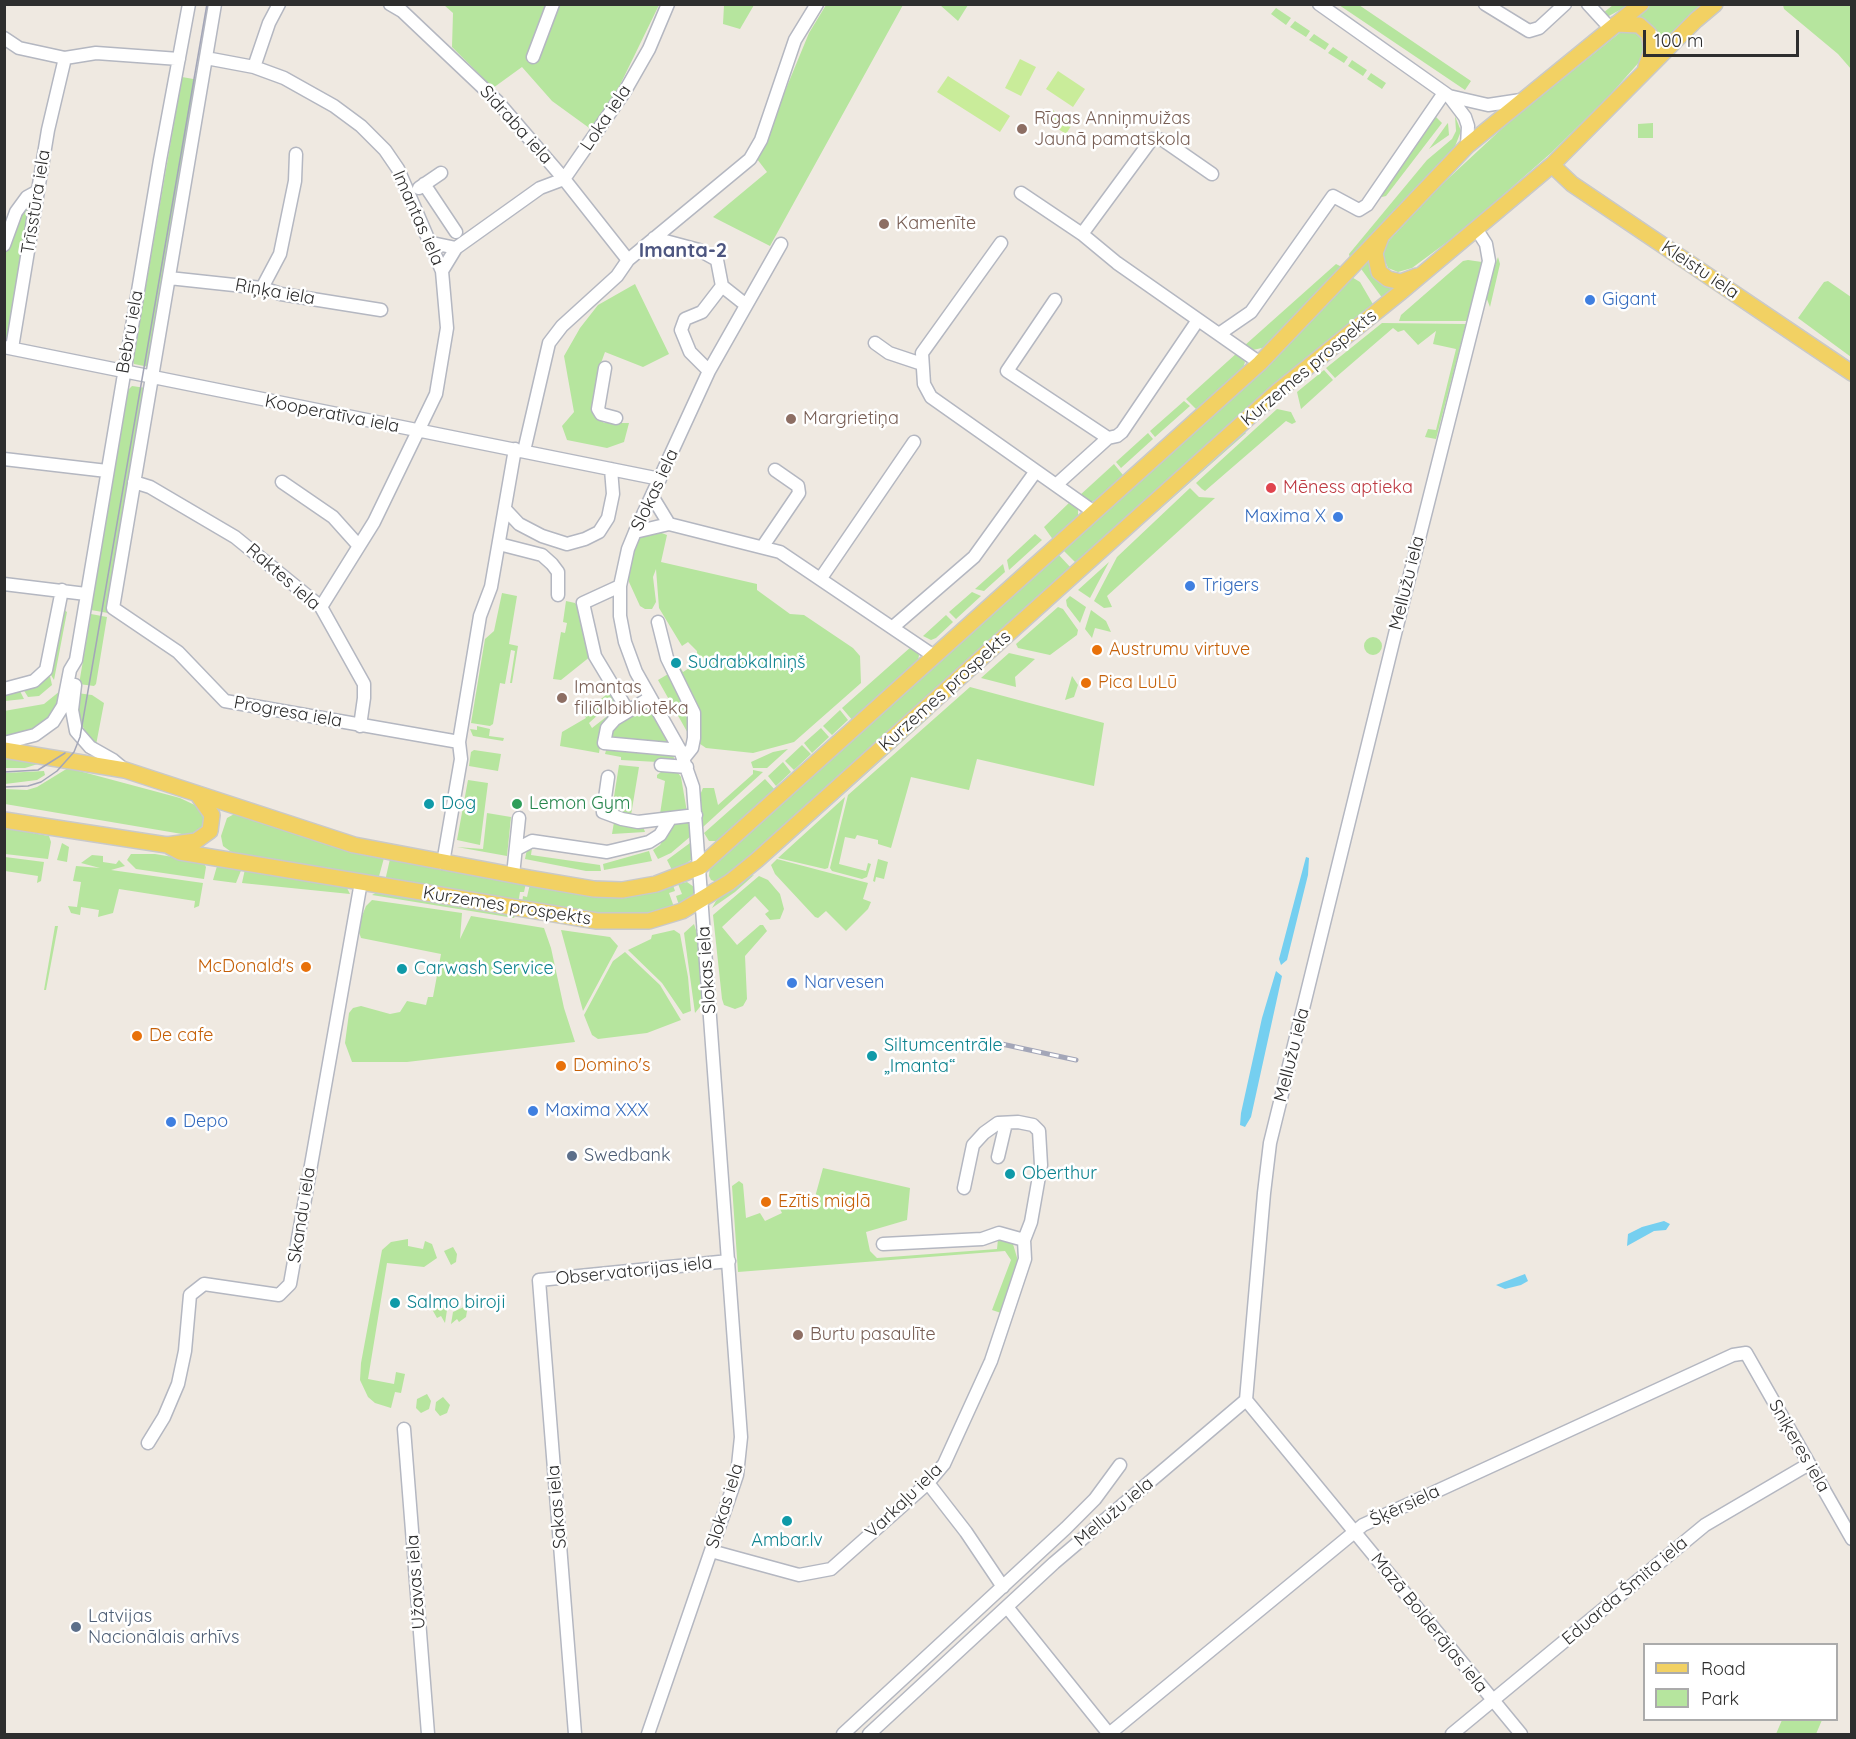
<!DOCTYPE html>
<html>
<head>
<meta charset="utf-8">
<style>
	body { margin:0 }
	#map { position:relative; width:1856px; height:1739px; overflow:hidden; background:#efe9e1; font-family:Quicksand,sans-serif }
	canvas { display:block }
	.frame { position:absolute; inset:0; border:6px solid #2e2e2e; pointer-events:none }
	.legend { position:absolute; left:1643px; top:1643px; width:195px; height:78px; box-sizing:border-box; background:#fff; border:2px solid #ababab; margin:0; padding:8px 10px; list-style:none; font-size:18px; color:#2e2e2e }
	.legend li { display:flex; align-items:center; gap:12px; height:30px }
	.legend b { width:30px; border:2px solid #ababab }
	.scale { position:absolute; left:1643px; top:30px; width:156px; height:27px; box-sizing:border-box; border:3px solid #2e2e2e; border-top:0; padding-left:8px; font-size:18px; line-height:21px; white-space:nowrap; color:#2e2e2e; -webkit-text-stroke:4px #fff; paint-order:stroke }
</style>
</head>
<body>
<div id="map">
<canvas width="1856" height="1739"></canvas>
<div class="frame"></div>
<ul class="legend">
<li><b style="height:8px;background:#f2d163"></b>Road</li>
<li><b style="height:16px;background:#b6e59e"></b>Park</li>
</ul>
<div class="scale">100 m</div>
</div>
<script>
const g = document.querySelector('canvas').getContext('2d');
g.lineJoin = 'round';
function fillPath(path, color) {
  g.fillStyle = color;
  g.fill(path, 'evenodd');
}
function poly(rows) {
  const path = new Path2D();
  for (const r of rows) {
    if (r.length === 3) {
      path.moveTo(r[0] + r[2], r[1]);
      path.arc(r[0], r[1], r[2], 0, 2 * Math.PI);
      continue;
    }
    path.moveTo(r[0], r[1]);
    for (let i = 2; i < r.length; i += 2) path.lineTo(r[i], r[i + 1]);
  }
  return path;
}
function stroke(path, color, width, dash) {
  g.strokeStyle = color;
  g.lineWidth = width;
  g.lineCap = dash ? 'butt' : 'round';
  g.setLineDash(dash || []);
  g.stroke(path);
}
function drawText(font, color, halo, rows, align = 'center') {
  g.font = font + ' Quicksand,sans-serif';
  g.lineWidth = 5;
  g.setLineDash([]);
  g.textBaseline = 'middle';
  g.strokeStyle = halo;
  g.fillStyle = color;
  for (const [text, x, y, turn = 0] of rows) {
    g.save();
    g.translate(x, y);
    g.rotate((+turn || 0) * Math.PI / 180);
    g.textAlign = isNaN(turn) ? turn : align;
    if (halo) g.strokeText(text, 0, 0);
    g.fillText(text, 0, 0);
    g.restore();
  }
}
const green = poly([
	[444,5,659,5,620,85,592,130,552,101,522,67,493,88,452,47,453,13],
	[724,5,724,4,754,5,740,29,723,24],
	[826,5,903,5,770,246,713,217,767,172,757,159,809,33],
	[940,5,968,5,958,21],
	[1339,5,1359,5,1471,81,1465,90],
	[1613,5,1629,5,1607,17,1603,13],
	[1647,5,1703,5,1660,48,1659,38,1652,26,1633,16],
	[1783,5,1851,5,1851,69,1838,54,1784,9],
	[1276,8,1291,18,1286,25,1271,14],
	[1295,21,1310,31,1306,37,1290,27],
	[1622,31,1640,32,1647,45,1641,60,1610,95,1551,153,1462,231,1412,268,1398,272,1388,268,1382,254,1384,246,1437,189,1509,122],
	[1314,34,1329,44,1325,50,1309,40],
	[1333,47,1348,57,1344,63,1328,53],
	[1352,60,1367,70,1363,76,1348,66],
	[1371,73,1386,83,1382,89,1367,79],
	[182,77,199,80,149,367,134,364,133,360],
	[1434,115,1442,123,1386,196,1382,197,1379,194],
	[1455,116,1461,131,1454,149,1350,259,1349,254,1427,160,1452,139,1456,131],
	[1448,123,1449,135,1429,149,1447,124],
	[1653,123,1653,138,1638,138,1638,124],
	[26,203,31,205,7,338,4,337,4,245],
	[1368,257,1372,272,1395,288,1383,299,1359,266],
	[1498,257,1500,264,1490,307,1485,294],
	[1468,260,1482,262,1467,321,1399,321,1401,315,1463,261],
	[1336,264,1342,267,1266,347,1253,350,1244,346],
	[1350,276,1360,282,1374,306,1077,564,1062,549],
	[1828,281,1851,297,1851,357,1798,318,1824,282],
	[635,284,669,354,643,367,605,352,597,374,595,412,604,423,629,423,624,442,607,448,567,440,562,426,574,412,564,356,580,328,598,305],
	[1382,323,1466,324,1436,439,1425,437,1428,429,1436,430,1456,349,1433,344,1436,331,1418,345,1404,330,1398,332,1393,328,1335,378,1326,368],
	[1238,352,1245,362,1242,371,1196,409,1186,399],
	[1324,370,1333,380,1301,409,1297,392],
	[132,386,146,388,146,392,108,613,91,610,128,390],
	[1184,401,1190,406,1155,437,1150,431],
	[1277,409,1291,412,1296,422,1292,424,1286,421,1205,491,1202,489,1196,483],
	[1245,432,1246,433,1151,517,1163,502,1223,448],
	[1148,433,1153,439,1121,468,1116,462],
	[1114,464,1123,475,1107,494,1091,502,1079,496],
	[1190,488,1199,497,1215,498,1107,596,1112,607,1104,608,1094,601,1117,557],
	[1071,501,1078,508,1078,517,1054,541,1044,527],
	[654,530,667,535,661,562,757,584,757,590,790,614,804,615,853,648,860,656,861,683,794,742,753,753,706,748,690,737,658,680,680,667,683,672,697,663,697,651,688,642,682,646,659,608,656,569,653,577,656,602,652,609,645,609,640,606,629,582,628,571,634,549,640,536],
	[1035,534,1042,540,1009,570,1007,560],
	[1057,553,1072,569,742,865,717,882,711,880,709,876,710,866],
	[1109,562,1090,598,1078,590],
	[1003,564,1005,572,984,591,975,589],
	[972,592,981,596,956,619,949,612],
	[502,593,517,596,509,644,518,646,512,683,510,683,515,651,511,650,505,684,500,683,493,724,490,726,471,723,485,639,494,631],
	[1070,596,1086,607,1080,623,1067,606,1066,600],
	[566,601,575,603,579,608,591,656,561,680,553,679,561,632,565,633,567,623,563,622],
	[1058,607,1063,609,1078,630,1077,635,1050,655,1018,648,1016,644],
	[64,610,67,612,54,680,51,675],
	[1091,610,1106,621,1111,632,1095,628,1092,638,1085,629],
	[91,614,107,617,96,684,94,686,79,684],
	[946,615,953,622,936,638,931,640,923,636],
	[1373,646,9],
	[912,646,919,655,918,662,853,721,842,708],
	[1009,653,1035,659,1015,677,1016,687,981,678],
	[50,676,52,685,39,696,28,697,23,689],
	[1072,676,1078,685,1074,697,1065,700],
	[970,687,1104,723,1094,786,977,759,969,790,911,777,891,848,878,844,878,840,857,835,855,839,845,837,839,864,866,871,868,863,871,864,867,877,862,879,832,871,830,868,848,795],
	[19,689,24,699,5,701,4,692],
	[60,691,61,699,44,723,36,729,5,737,4,711,44,704],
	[77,693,92,695,104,703,96,745,86,734,78,715],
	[606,695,612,695,623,709,601,740,599,753,560,746,562,732,586,718,583,713],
	[611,703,615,710,592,728,589,723],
	[648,704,673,746,610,739,612,726],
	[840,710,848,720,832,735,823,726],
	[932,713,933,714,771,859,774,853,902,737],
	[477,726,490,729,489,736,504,738,503,741,473,736,470,729,477,730],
	[821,728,829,737,812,753,804,743],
	[802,745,811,754,794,770,785,761],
	[607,747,672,753,676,763,621,760,621,757,605,754],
	[788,749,767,768,753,768,751,762,773,752],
	[474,750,501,754,498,771,469,766,471,752],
	[5,759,41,763,25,768,5,768],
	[783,762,791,772,776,786,768,776],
	[619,765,639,767,631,815,624,816,613,803],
	[68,768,180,798,201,808,207,816,207,824,196,836,182,834,5,804,4,789,27,790,37,787],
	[665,769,676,770,681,777,687,812,653,817,651,813,660,814,665,781,657,778,657,775],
	[753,770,763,772,703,827,700,795,703,788,714,788,718,805,753,774],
	[44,771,45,775,37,780,5,784,5,773],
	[765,779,776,791,721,841,709,841,704,833],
	[468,780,488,783,480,845,457,840],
	[845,797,828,868,825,869,778,858],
	[236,813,299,835,384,858,378,880,237,856,223,846,221,836,227,818],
	[487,813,511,817,507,856,457,847,483,849],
	[688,820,691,836,671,853,658,859,653,850,660,845,673,824],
	[614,822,643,826,645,832,612,834],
	[5,828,49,836,51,842,48,859,5,854],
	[694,840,694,858,673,872,667,860],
	[62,843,69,847,67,862,57,860],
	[532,848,531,855,600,865,601,871,586,871,525,859,527,849],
	[649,851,652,861,604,870,603,864],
	[131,854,155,854,203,862,206,867,204,879,136,869,127,860],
	[92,855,103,856,103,862,116,864,119,860,125,866,111,870,203,883,199,906,194,908,195,901,119,889,113,913,98,917,99,910,81,907,80,915,71,913,68,906,77,907,81,882,73,881,76,866,100,868,81,863],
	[5,857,44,862,41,881,37,883,38,876,5,871],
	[390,859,526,883,524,892,520,892,518,904,385,881],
	[777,859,868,883,863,899,871,902,868,909,846,931,826,911,818,918,815,917,775,874,771,865],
	[878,859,888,862,884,879,876,877,875,882,873,881],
	[221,865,242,868,236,883,213,880,217,866],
	[245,869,346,886,350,894,242,883],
	[754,875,735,892,712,908,716,901,746,877],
	[759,876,768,880,780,894,784,909,780,919,770,920,765,914,769,911,755,896,722,927,737,945,760,925,763,925,767,931,745,956,747,999,743,1006,735,1009,724,1005,722,999,713,915],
	[687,882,694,887,695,895,679,905,676,896,682,894,678,884],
	[530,884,660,890,673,885,675,891,669,893,674,907,646,914,606,916,522,904,523,896,527,897],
	[377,892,516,914,514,918,372,895],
	[372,900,462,913,460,939,471,916,544,928,551,948,564,1008,575,1042,407,1062,352,1062,345,1043,349,1013,353,1008,361,1006,390,1014,400,1012,407,1001,426,1005,428,997,433,997,441,954,361,938,358,929,360,921,366,906],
	[694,924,698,936,703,1003,695,1013,684,933],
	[55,926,58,926,46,990,44,990],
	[561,930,610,937,618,946,583,1011],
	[674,930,680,934,688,977,691,1011,683,1014,662,983,628,950,651,939,652,935],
	[625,952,660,985,681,1020,647,1033,598,1039,592,1035,584,1015,613,961],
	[823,1168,910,1188,907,1220,866,1232,870,1251,877,1258,997,1249,998,1239,1008,1238,1013,1244,1018,1261,1001,1313,992,1310,1011,1260,1005,1251,738,1272,732,1186,739,1181,743,1184,746,1218,760,1213,765,1221,782,1213,778,1205,787,1201,808,1203,815,1197],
	[408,1239,408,1246,423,1249,425,1241,432,1244,437,1258,424,1267,387,1263,368,1379,394,1384,396,1372,405,1374,401,1393,395,1392,391,1408,375,1403,368,1397,360,1380,361,1363,382,1250,391,1242],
	[453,1247,457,1254,456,1262,451,1265,444,1251],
	[436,1299,439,1306,443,1304,447,1310,445,1323,441,1316,437,1318,433,1311],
	[468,1305,466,1317,459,1322,457,1319,451,1324,453,1312],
	[427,1394,431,1401,429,1409,421,1413,416,1408,417,1399],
	[443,1397,450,1405,447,1413,440,1416,435,1410,436,1402],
	[1782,1720,1822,1720,1816,1734,1776,1734]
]);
const pitch = poly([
	[1020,59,1036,67,1021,96,1005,88],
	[1058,71,1085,89,1073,107,1046,89],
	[948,76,1010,116,1000,132,937,92],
	[1051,109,1073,123,1066,134,1044,120]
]);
const water = poly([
	[1306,857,1309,858,1308,875,1287,960,1281,965,1279,959],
	[1276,971,1282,976,1251,1117,1245,1127,1240,1125,1241,1113,1262,1018],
	[1664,1221,1670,1224,1666,1230,1654,1231,1627,1246,1628,1234,1642,1227],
	[1525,1274,1528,1281,1521,1285,1505,1289,1496,1285]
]);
const minor = poly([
	[215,4,113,608,178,652,225,701,459,742],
	[390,4,402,11,497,101,564,179,628,260],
	[1319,4,1449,96,1465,117,1468,126,1467,146],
	[1485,4,1529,31,1539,28,1565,4],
	[1588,4,1610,28],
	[4,38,19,48,65,58,96,53,179,59],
	[533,57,553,4],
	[206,58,254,67,284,78,334,106,361,126,385,150,398,169,442,271,447,328,436,394,374,522,321,607],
	[254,67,269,23,279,4],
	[1449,96,1488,105,1521,100],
	[1212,174,1163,140,1152,139,1082,234,1117,263,1260,363],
	[424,184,456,232],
	[419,188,441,173],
	[1021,193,1082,234],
	[654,238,699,250,717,260,722,286,746,305],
	[432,243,456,248,442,271],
	[1001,243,922,353,924,384,931,397,1094,512],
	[4,245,16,212,27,197,38,191],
	[456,248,540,188,564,179,625,91,649,49,668,4],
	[169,278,262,288,281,294,381,310],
	[262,288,280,254,295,181,296,154],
	[1055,300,1007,371,1108,438],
	[1219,334,1251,312,1333,196,1359,210,1367,205,1444,93],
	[875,343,889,353,922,364],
	[4,347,660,479],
	[12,348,48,130,65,58],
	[605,368,598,409,601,414,616,418],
	[709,371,690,352,681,330,685,319,702,312,722,286],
	[524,451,549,343,562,326,617,276,628,260,750,159,761,140,795,40,817,4],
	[4,459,107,471],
	[134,482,150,487,235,537,321,607,364,684,364,698,360,726],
	[282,482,333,517,359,546],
	[1056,485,1108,438,1117,436,1122,432,1198,320],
	[652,496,669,524,780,552,934,656],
	[505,509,519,524,542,536,567,544,585,539,599,532,608,518,613,494,611,469],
	[635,532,669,524],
	[499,544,542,555,552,564,558,572,558,595],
	[763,546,799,493,798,486,775,470],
	[821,578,914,442],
	[4,584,86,594],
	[620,586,583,603,595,656,628,711],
	[658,622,667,658,694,713,694,738,692,748,684,758],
	[893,627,974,557,1036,471],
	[75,685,72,710,76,731,90,747,113,760,125,770],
	[4,689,34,681,46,670,62,590],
	[650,698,615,719,607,728,604,743,680,750],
	[4,743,35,735,53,722,63,706,70,670,76,660,160,160,189,4],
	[661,765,687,767],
	[608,777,603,812,622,819,638,822,696,815],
	[517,849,532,841,607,852,649,842,660,835,670,819],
	[443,863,461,759,459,742,480,616,491,587,515,449],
	[513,875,519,818],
	[998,1157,1006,1123],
	[883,1244,982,1239,999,1233,1024,1240],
	[1246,1400,1521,1734],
	[404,1429,428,1734],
	[148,1443,164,1417,178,1384,185,1351,190,1295,204,1284,279,1295,290,1284,361,882],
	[928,1483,966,1532,1003,1587],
	[711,1551,799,1575,831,1569,928,1483,944,1464,991,1361,1025,1259,1024,1240,1031,1222,1041,1165,1039,1131,1033,1125,1018,1122,998,1123,984,1133,973,1145,964,1188],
	[1007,1607,1109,1734],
	[575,1734,539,1280,729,1261],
	[648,1734,737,1475,741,1437,693,787,680,750,636,672,625,642,620,616,620,586,628,549,635,532,709,371,781,244],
	[843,1734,1066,1528,1095,1499,1120,1465],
	[869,1734,1054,1563,1246,1400,1264,1193,1270,1143,1395,634,1489,261,1486,244,1477,230],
	[1109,1734,1363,1525,1733,1355,1746,1353,1852,1539],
	[1452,1734,1705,1525,1809,1464]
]);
const major = poly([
	[1616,24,1639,25,1649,34,1652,50,1646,67],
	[1552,165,1572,184,1852,373],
	[1381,237,1375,253,1379,272,1388,279,1401,282,1417,276],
	[4,750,125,770,354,845,529,878,594,889,622,890,656,884,700,867,1260,363,1467,146,1641,4],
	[4,820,167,845,180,852,597,921,649,921,682,911,730,882,757,860,1278,391,1401,292,1552,165,1696,20,1715,4],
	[167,845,196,841,210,831,212,815,198,795]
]);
const tram = poly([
	[4,772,38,770,65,753],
	[4,787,28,786,41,782,57,771,74,752,80,737,207,4]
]);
const rail = poly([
	[997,1043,1076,1060]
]);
const markers = [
	[1022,129,6,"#8d6e63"],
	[884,224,6,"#8d6e63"],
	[1590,300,6,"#3f7fe0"],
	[791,419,6,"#8d6e63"],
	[1271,488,6,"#e0444e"],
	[1338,517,6,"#3f7fe0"],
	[1190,586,6,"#3f7fe0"],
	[1097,650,6,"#e8710a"],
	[676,663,6,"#0f9aa8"],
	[1086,683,6,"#e8710a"],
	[562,698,6,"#8d6e63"],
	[429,804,6,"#0f9aa8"],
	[517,804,6,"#2e9e5b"],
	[306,967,6,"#e8710a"],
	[402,969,6,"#0f9aa8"],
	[792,983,6,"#3f7fe0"],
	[137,1036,6,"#e8710a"],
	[872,1056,6,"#0f9aa8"],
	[561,1066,6,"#e8710a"],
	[533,1111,6,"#3f7fe0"],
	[171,1122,6,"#3f7fe0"],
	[572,1156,6,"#5c6f8a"],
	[1010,1174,6,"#0f9aa8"],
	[766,1202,6,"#e8710a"],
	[395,1303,6,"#0f9aa8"],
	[798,1335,6,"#8d6e63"],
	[787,1521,6,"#0f9aa8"],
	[76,1627,6,"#5c6f8a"]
];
const streetNames = [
	["Loka iela",606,118,-56],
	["Sidraba iela",516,125,48],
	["Trīsstūra iela",36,202,-81],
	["Imantas iela",418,218,66],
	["Kleistu iela",1700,270,34],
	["Riņķa iela",275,292,10],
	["Bebru iela",130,332,-80],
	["Kurzemes prospekts",1309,368,-40],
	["Kooperatīva iela",332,414,11],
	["Slokas iela",655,490,-65],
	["Raktes iela",283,577,41],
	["Mellužu iela",1407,583,-76],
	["Kurzemes prospekts",945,691,-42],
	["Progresa iela",288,712,10],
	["Kurzemes prospekts",507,906,9],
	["Slokas iela",707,970,-94],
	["Mellužu iela",1292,1055,-76],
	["Skandu iela",302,1215,-81],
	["Observatorijas iela",634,1271,-6],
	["Sniķeres iela",1799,1446,60],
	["Varkaļu iela",904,1501,-44],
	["Slokas iela",725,1506,-73],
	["Šķērsiela",1405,1506,-25],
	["Sakas iela",557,1507,-95],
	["Mellužu iela",1114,1512,-40],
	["Užavas iela",416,1582,-94],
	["Eduarda Šmita iela",1625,1591,-40],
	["Mazā Bolderājas iela",1429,1623,51]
];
const educationNames = [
	["Rīgas Anniņmuižas",1034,119],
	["Jaunā pamatskola",1034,140],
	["Kamenīte",896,224],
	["Margrietiņa",803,419],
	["Imantas",574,688],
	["filiālbibliotēka",574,709],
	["Burtu pasaulīte",810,1335]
];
const shopNames = [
	["Gigant",1602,300],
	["Maxima X",1326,517,"right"],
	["Trigers",1202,586],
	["Narvesen",804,983],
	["Maxima XXX",545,1111],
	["Depo",183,1122]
];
const healthNames = [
	["Mēness aptieka",1283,488]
];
const foodNames = [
	["Austrumu virtuve",1109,650],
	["Pica LuLū",1098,683],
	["McDonald's",294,967,"right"],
	["De cafe",149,1036],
	["Domino's",573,1066],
	["Ezītis miglā",778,1202]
];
const cultureNames = [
	["Sudrabkalniņš",688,663],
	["Dog",441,804],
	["Carwash Service",414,969],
	["Siltumcentrāle",884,1046],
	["„Imanta“",884,1067],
	["Oberthur",1022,1174],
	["Salmo biroji",407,1303],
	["Ambar.lv",787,1541,"center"]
];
const leisureNames = [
	["Lemon Gym",529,804]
];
const serviceNames = [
	["Swedbank",584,1156],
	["Latvijas",88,1617],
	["Nacionālais arhīvs",88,1638]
];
const neighbourhoodNames = [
	["Imanta-2",683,251]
];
fillPath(green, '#b6e59e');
fillPath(pitch, '#c9ec9a');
fillPath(water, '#75cff0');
stroke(minor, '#b4b7c1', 15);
stroke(major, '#c9c9c9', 18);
stroke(minor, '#fff', 12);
stroke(major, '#f2d163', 15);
stroke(tram, '#a3a6b8', 1.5);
stroke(rail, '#a3a6b8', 5);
stroke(rail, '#fff', 3, [9]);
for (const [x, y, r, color] of markers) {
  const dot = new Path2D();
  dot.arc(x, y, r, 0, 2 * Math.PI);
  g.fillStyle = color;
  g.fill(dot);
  stroke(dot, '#fff', 2);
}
drawText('18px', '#2e2e2e', '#fff', streetNames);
drawText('18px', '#785e54', '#fff', educationNames, 'left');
drawText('18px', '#366cbe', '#fff', shopNames, 'left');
drawText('18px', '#be3a42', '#fff', healthNames, 'left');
drawText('18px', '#c56008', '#fff', foodNames, 'left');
drawText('18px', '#0d838f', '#fff', cultureNames, 'left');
drawText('18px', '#27864d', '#fff', leisureNames, 'left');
drawText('18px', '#4e5e75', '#fff', serviceNames, 'left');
drawText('bold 20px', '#4d5680', '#fff', neighbourhoodNames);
</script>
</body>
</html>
